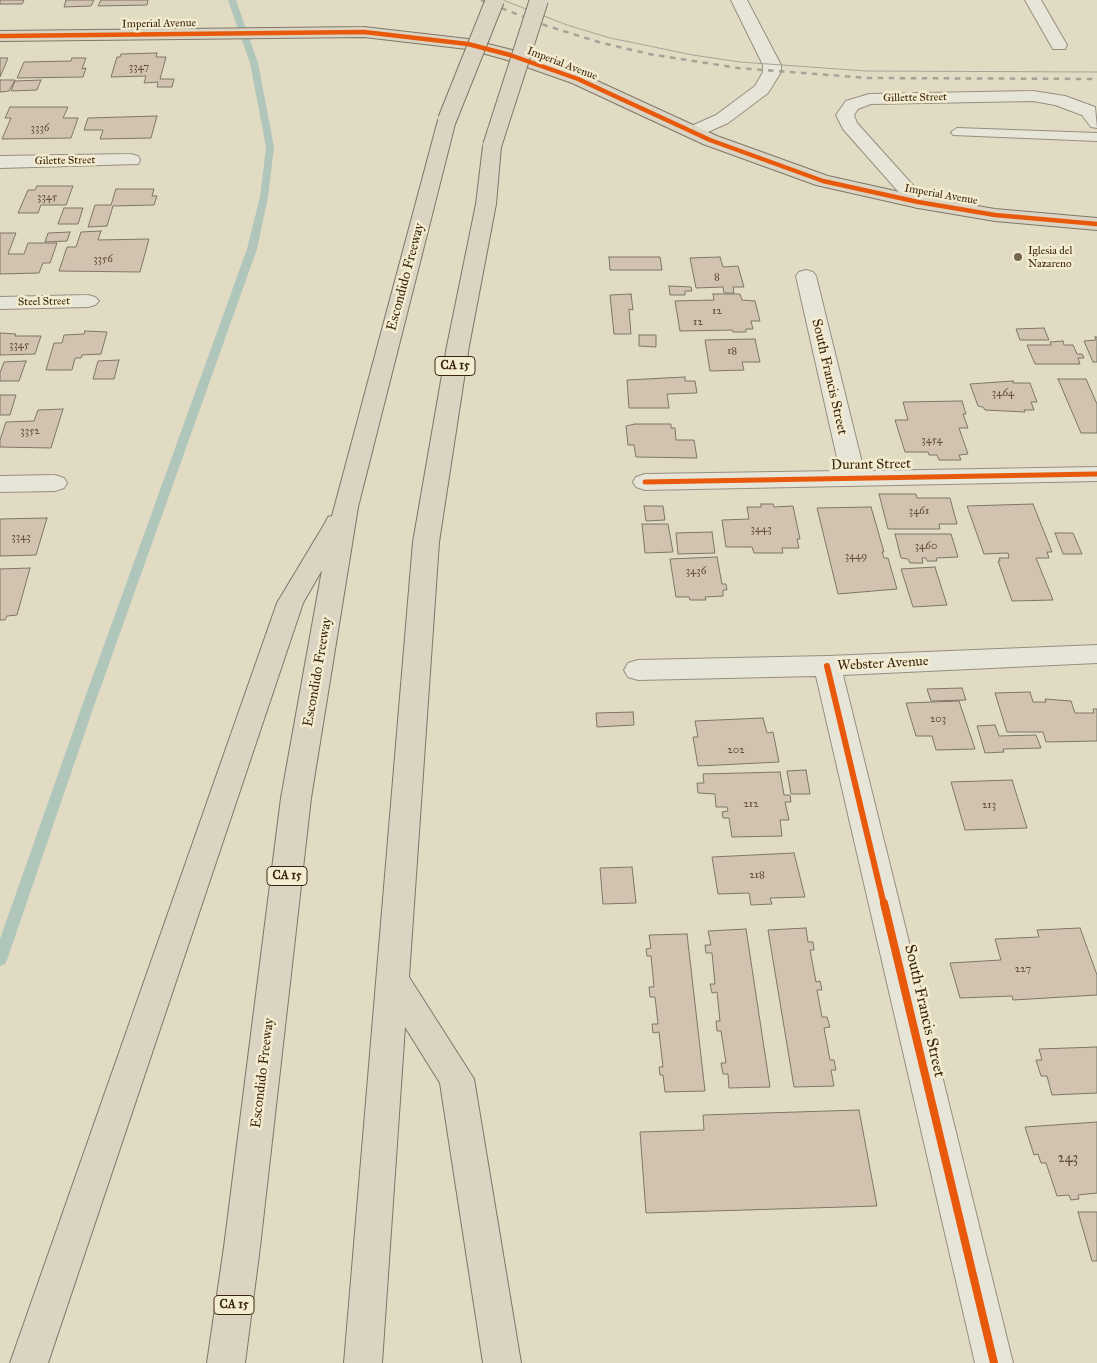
<!DOCTYPE html>
<html>
<head>
<meta charset="utf-8">
<style>
	body { margin:0 }
	canvas { display:block; background:#e1dbc4 }
</style>
</head>
<body>
<canvas width="1097" height="1363"></canvas>
<script>
const g = document.querySelector('canvas').getContext('2d');
g.lineJoin = 'round';
function poly(rows) {
  const path = new Path2D();
  for (const r of rows) {
    path.moveTo(r[0], r[1]);
    for (let i = 2; i < r.length; i += 2) path.lineTo(r[i], r[i + 1]);
  }
  return path;
}
function fillPath(path, color) {
  g.fillStyle = color;
  g.fill(path, 'evenodd');
}
function stroke(path, color, width, dash) {
  g.strokeStyle = color;
  g.lineWidth = width;
  g.lineCap = dash ? 'butt' : 'round';
  g.setLineDash(dash || []);
  g.stroke(path);
}
function drawText(font, color, halo, rows, align = 'center') {
  g.font = font + ' "IM FELL Great Primer",serif';
  g.lineWidth = 5;
  g.setLineDash([]);
  g.textBaseline = 'middle';
  g.strokeStyle = halo;
  g.fillStyle = color;
  for (const [text, x, y, turn = 0] of rows) {
    g.save();
    g.translate(x, y);
    g.rotate((+turn || 0) * Math.PI / 180);
    g.textAlign = isNaN(turn) ? turn : align;
    if (halo) g.strokeText(text, 0, 0);
    g.fillText(text, 0, 0);
    g.restore();
  }
}
const stream = poly([
	[228,0,236,0,258,63,274,147,268,197,257,249,94,706,7,960,5,964,0,966,0,939,82,706,247,249,260,197,266,147,250,63,228,0]
]);
const building = poly([
	[0,0,24,0,22,4,0,4,0,0],
	[66,0,94,0,91,6,64,7,66,0],
	[101,0,148,0,147,5,98,6,101,0],
	[157,53,156,57,166,57,160,79,174,79,172,87,157,87,158,82,144,83,146,76,111,77,117,57,120,57,121,54,157,53],
	[0,58,8,58,0,77,0,58],
	[72,58,86,58,82,69,86,68,83,77,17,78,24,62,71,61,72,58],
	[0,80,15,80,9,91,0,92,0,80],
	[41,80,37,90,11,91,15,81,41,80],
	[10,107,68,107,63,118,78,118,71,138,2,139,11,118,5,118,10,107],
	[157,116,151,138,100,139,103,130,84,130,88,118,157,116],
	[37,186,73,186,66,205,41,205,38,213,18,213,28,190,35,190,37,186],
	[116,189,154,189,152,196,157,196,154,205,113,206,107,226,88,227,95,205,111,205,116,189],
	[64,208,83,208,78,224,58,224,64,208],
	[101,231,98,240,149,239,140,272,59,271,67,247,76,247,81,232,101,231],
	[70,232,67,241,45,242,48,233,70,232],
	[0,233,16,233,8,254,24,254,28,243,57,243,50,263,43,263,39,273,0,274,0,233],
	[609,257,660,257,662,270,610,270,609,257],
	[720,257,723,267,738,266,744,287,733,287,734,293,724,293,723,287,696,288,690,258,720,257],
	[669,286,691,287,692,291,685,291,685,295,670,295,669,286],
	[631,294,633,310,629,309,631,334,614,334,610,295,631,294],
	[713,294,740,294,742,300,755,301,760,321,751,321,753,329,746,329,746,332,733,332,732,330,680,331,675,301,714,300,713,294],
	[1044,328,1049,340,1020,340,1016,329,1044,328],
	[85,331,107,332,101,354,82,355,81,358,75,358,72,370,46,370,54,343,62,343,64,335,84,334,85,331],
	[0,333,16,334,15,336,41,336,35,354,0,355,0,333],
	[639,335,656,335,656,347,639,346,639,335],
	[1095,337,1097,337,1097,362,1093,362,1084,341,1096,340,1095,337],
	[755,339,760,362,742,362,744,370,710,371,705,340,755,339],
	[1063,341,1064,345,1073,345,1077,354,1082,354,1084,358,1078,358,1080,364,1035,364,1027,345,1051,345,1050,342,1063,341],
	[119,360,114,379,93,379,98,361,119,360],
	[26,361,19,381,0,381,0,373,4,362,26,361],
	[685,377,685,381,695,381,697,393,667,394,669,408,629,408,627,380,685,377],
	[1058,379,1086,379,1097,404,1097,433,1081,433,1058,379],
	[1013,381,1013,383,1030,383,1037,402,1031,402,1034,410,1024,410,1025,412,985,410,983,407,978,406,970,384,1013,381],
	[0,395,16,395,10,415,0,415,0,395],
	[962,401,966,414,963,414,968,428,959,428,968,454,959,455,961,460,939,460,937,455,929,455,928,452,905,452,895,420,908,420,903,402,962,401],
	[63,409,51,448,0,447,0,440,6,422,34,421,38,410,63,409],
	[635,424,671,424,671,428,675,428,676,440,694,440,697,458,636,457,634,445,628,445,626,426,635,424],
	[879,494,916,494,917,498,950,498,957,524,939,524,940,529,888,529,879,494],
	[761,504,773,504,774,507,793,506,800,539,797,539,799,548,782,548,783,553,754,553,752,547,726,547,722,520,749,519,747,507,761,507,761,504],
	[1033,504,1052,552,1047,552,1049,558,1036,558,1053,600,1012,601,998,561,1000,561,999,558,1009,558,1008,553,984,554,967,506,1033,504],
	[644,506,663,506,665,520,646,521,644,506],
	[871,507,884,552,882,552,884,558,888,558,897,589,838,594,817,508,871,507],
	[47,518,36,555,0,556,0,519,47,518],
	[642,524,668,524,673,552,645,553,642,524],
	[712,532,715,553,678,554,676,533,712,532],
	[1055,533,1073,533,1082,554,1063,554,1055,533],
	[895,534,951,534,958,557,936,558,937,561,927,561,926,558,922,558,923,563,910,563,908,559,901,558,895,534],
	[717,557,722,584,726,584,727,590,723,590,723,596,705,597,706,600,690,600,689,597,676,597,670,559,717,557],
	[935,567,947,605,913,607,901,569,935,567],
	[30,568,17,615,7,616,5,620,0,620,0,569,30,568],
	[962,688,966,700,931,701,927,689,962,688],
	[1030,692,1033,702,1046,702,1045,699,1071,701,1075,713,1094,713,1093,709,1097,709,1097,741,1046,742,1043,732,1007,732,995,693,1030,692],
	[959,701,975,749,936,750,932,736,916,736,906,703,959,701],
	[633,712,634,725,597,727,596,713,633,712],
	[763,718,767,733,773,732,779,762,698,766,693,737,698,737,695,721,763,718],
	[995,725,999,736,1036,735,1041,748,1003,749,1004,752,985,753,977,726,995,725],
	[806,770,810,794,791,794,787,771,806,770],
	[780,772,784,795,790,795,791,802,785,802,789,820,780,820,782,836,732,837,729,818,723,818,722,812,728,811,727,807,716,807,715,794,698,793,697,783,704,783,703,774,780,772],
	[1012,780,1027,828,965,830,951,782,1012,780],
	[794,853,805,897,770,898,772,904,751,905,749,893,718,894,712,857,794,853],
	[632,867,636,903,603,904,600,868,632,867],
	[806,928,808,942,813,942,814,950,810,950,816,982,820,981,822,990,817,990,822,1017,827,1017,830,1027,824,1028,830,1060,834,1060,836,1070,831,1070,834,1086,794,1087,768,930,806,928],
	[1080,928,1097,975,1097,995,1013,1000,1012,996,960,998,950,963,1001,960,995,939,1039,937,1037,930,1080,928],
	[746,929,770,1087,729,1088,728,1074,723,1074,721,1063,726,1063,721,1031,717,1031,716,1021,720,1021,717,992,712,993,710,984,715,984,712,953,706,953,705,945,711,945,708,931,746,929],
	[687,934,705,1091,665,1092,663,1075,660,1075,659,1067,663,1067,659,1032,653,1033,652,1024,658,1024,655,997,650,997,649,987,654,987,651,956,647,956,646,949,651,948,649,935,687,934],
	[1097,1047,1097,1093,1052,1095,1047,1076,1041,1076,1036,1060,1042,1060,1039,1049,1097,1047],
	[859,1110,877,1206,646,1213,640,1132,704,1130,703,1115,859,1110],
	[1097,1122,1097,1193,1078,1195,1079,1199,1071,1200,1069,1195,1057,1196,1046,1163,1041,1163,1038,1154,1034,1155,1025,1127,1097,1122],
	[1078,1212,1097,1212,1097,1261,1092,1261,1078,1212]
]);
const service = poly([
	[957,128,1097,133,1097,141,953,135,951,132,957,128]
]);
const minor = poly([
	[731,0,747,0,781,65,781,72,768,93,728,123,699,136,693,138,687,136,684,132,687,128,716,115,755,86,763,72,763,65,731,0],
	[1025,0,1041,0,1067,45,1065,49,1053,49,1025,0],
	[1033,91,1065,96,1095,107,1097,128,1091,127,1082,115,1055,105,1033,101,871,104,858,109,854,115,857,123,928,202,925,206,918,208,911,206,843,129,836,115,846,101,869,94,1033,91],
	[131,154,138,156,140,160,138,164,0,168,0,156,131,154],
	[806,270,813,272,816,276,864,471,1097,467,1097,481,645,490,636,487,633,482,636,477,645,474,840,471,796,276,799,272,806,270],
	[88,295,95,297,99,301,95,305,88,307,0,309,0,297,88,295],
	[55,475,64,478,67,483,64,488,55,491,0,492,0,476,55,475],
	[1097,645,1097,663,843,675,1013,1363,975,1363,816,676,638,680,628,677,624,670,628,663,638,660,827,656,1097,645]
]);
const primary = poly([
	[364,27,468,39,516,51,584,75,717,136,828,176,918,196,995,209,1097,218,1097,230,995,221,918,208,816,185,703,144,572,83,504,59,467,49,364,37,0,41,0,31,364,27]
]);
const motorway = poly([
	[447,115,453,116,456,120,358,507,311,798,260,1247,245,1363,207,1363,224,1247,281,798,322,570,303,603,48,1363,10,1363,277,603,325,523,328,517,332,516,438,120,441,116,447,115],
	[492,140,499,142,501,146,496,204,469,346,439,542,409,977,474,1079,521,1363,483,1363,440,1083,405,1027,382,1363,344,1363,413,542,447,346,476,204,483,146,485,142,492,140]
]);
const tram = poly([
	[503,0,567,25,610,38,693,55,740,62,866,71,1097,72]
]);
const rail = poly([
	[481,0,547,26,602,43,649,54,738,68,868,78,1097,79]
]);
const motorwayBridge = poly([
	[447,120,495,0],
	[492,146,539,0]
]);
const cyclewayFar3 = poly([
	[0,36,364,32,468,44,510,55,578,79,710,140,823,181,918,202,995,215,1097,224]
]);
const cyclewayFar2 = poly([
	[645,482,1097,474]
]);
const cyclewayFar1 = poly([
	[827,666,884,905]
]);
const cycleway = poly([
	[884,903,994,1363]
]);
const markers = [
	[1018,257,5,"#74654e"]
];
const farStreetnames = [
	["Imperial Avenue",159,24,-1],
	["Imperial Avenue",562,64,21],
	["Gillette Street",915,98,-1],
	["Gilette Street",65,161,-1],
	["Imperial Avenue",941,195,10],
	["Steel Street",44,302,-1]
];
const numberNames = [
	["3347",139,67],
	["3336",40,128],
	["3345",47,197],
	["3356",103,259],
	["8",717,277],
	["12",717,311],
	["12",698,322],
	["3345",19,345],
	["18",732,351],
	["3464",1003,393],
	["3352",30,431],
	["3454",932,440],
	["3461",919,511],
	["3443",761,529],
	["3343",21,537],
	["3460",926,546],
	["3449",856,556],
	["3436",696,571],
	["203",938,719],
	["202",736,750],
	["212",751,804],
	["213",989,805],
	["218",757,875],
	["227",1023,969]
];
const farPoinames = [
	["Iglesia del",1028,251],
	["Nazareno",1028,264]
];
const shields = [
	[455,366,40],
	[287,876,40],
	[234,1305,40]
];
const shieldNames = [
	["CA 15",455,366],
	["CA 15",287,876],
	["CA 15",234,1305]
];
const streetNames = [
	["Escondido Freeway",406,277,-75],
	["South Francis Street",829,377,77],
	["Durant Street",871,465,-1],
	["Webster Avenue",883,664,-3],
	["Escondido Freeway",318,672,-80],
	["Escondido Freeway",263,1073,-83]
];
const nearNumbernames = [
	["243",1068,1159]
];
const nearStreetnames = [
	["South Francis Street",924,1011,77]
];
fillPath(stream, '#b0c6ba');
fillPath(building, '#d2c3b1');
stroke(building, '#7d7768', 1);
stroke(service, '#968f80', 2);
stroke(minor, '#968f80', 2);
stroke(primary, '#7d7768', 2);
stroke(motorway, '#7d7768', 2);
fillPath(service, '#e7e4d8');
fillPath(minor, '#e7e4d8');
fillPath(primary, '#dbd4c3');
fillPath(motorway, '#dbd4c3');
stroke(tram, '#a7a298', 1);
stroke(rail, '#a7a298', 2.5, [5.5, 5.5]);
stroke(motorwayBridge, '#7d7768', 20, []);
stroke(motorwayBridge, '#dbd4c3', 18);
stroke(cyclewayFar3, '#e8590c', 4.5);
stroke(cyclewayFar2, '#e8590c', 5);
stroke(cyclewayFar1, '#e8590c', 6);
stroke(cycleway, '#e8590c', 8);
for (const [x, y, r, color] of markers) {
  const dot = new Path2D();
  dot.arc(x, y, r, 0, 2 * Math.PI);
  g.fillStyle = color;
  g.fill(dot);
  stroke(dot, '#f4ecd0', 2);
}
drawText('11px', '#3a250f', '#f4ecd0', farStreetnames);
drawText('11px', '#604c38', null, numberNames);
drawText('11px', '#3a250f', '#f4ecd0', farPoinames, 'left');
for (const [x, y, w] of shields) {
  const box = new Path2D();
  box.roundRect(x - w / 2, y - 9.5, w, 19, 4);
  g.fillStyle = '#f4ecd0';
  g.fill(box);
  stroke(box, '#3a250f', 1);
}
drawText('bold 12px', '#3a250f', null, shieldNames);
drawText('14px', '#3a250f', '#f4ecd0', streetNames);
drawText('14px', '#604c38', null, nearNumbernames);
drawText('16px', '#3a250f', '#f4ecd0', nearStreetnames);
</script>
</body>
</html>
